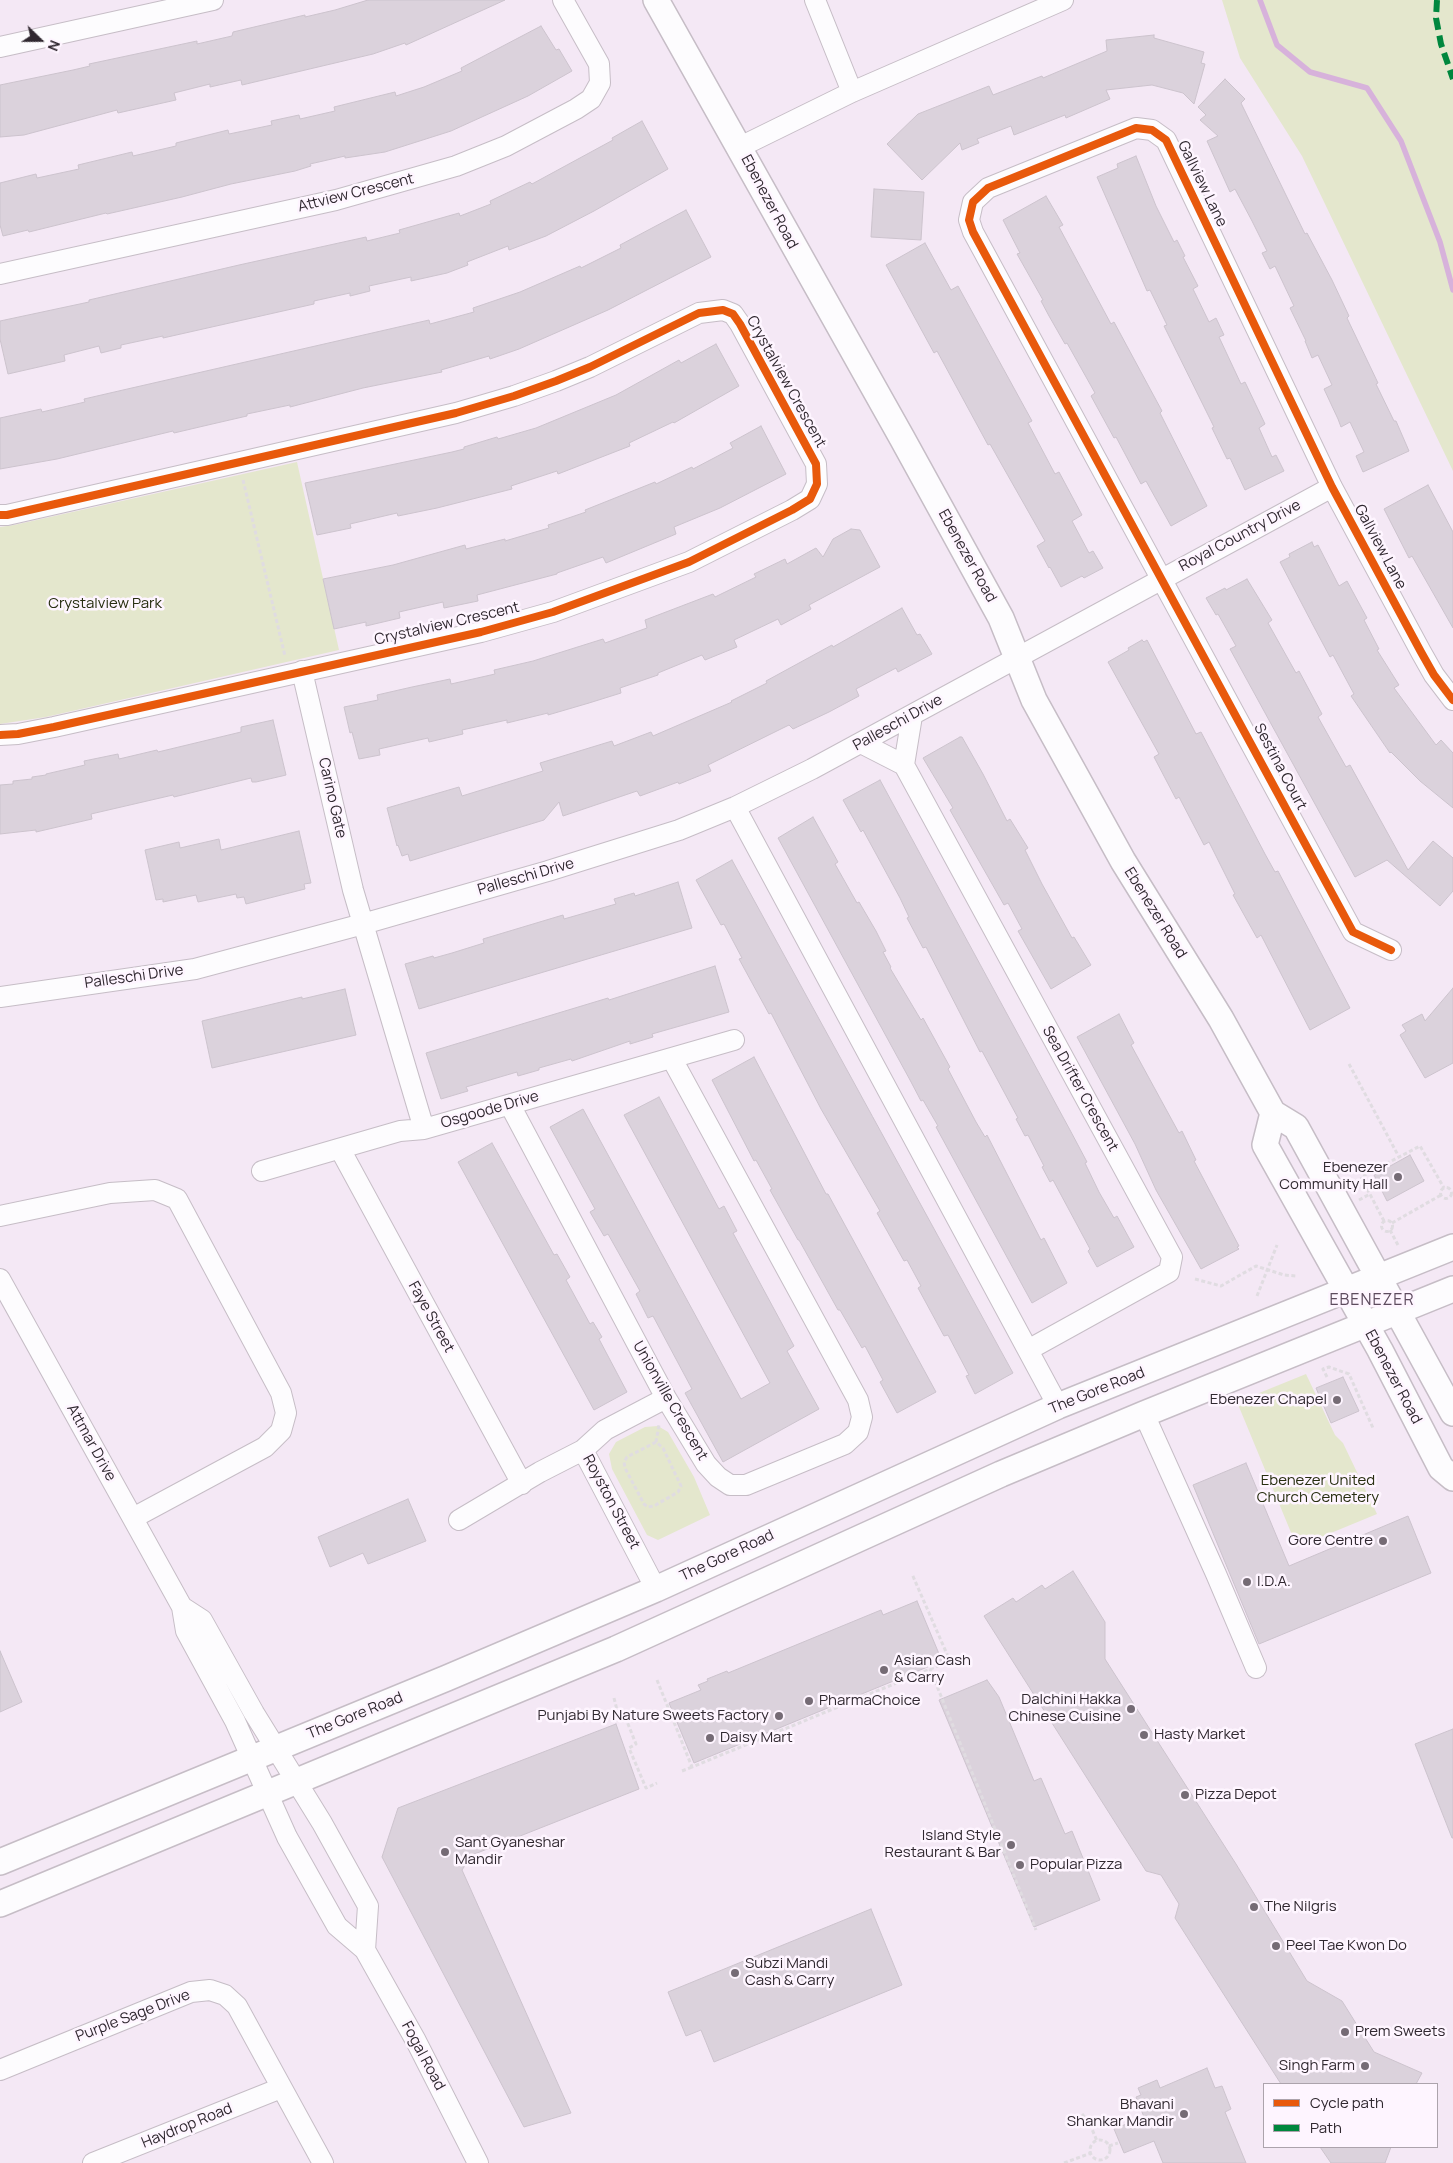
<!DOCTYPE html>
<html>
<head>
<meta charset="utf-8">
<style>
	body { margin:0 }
	#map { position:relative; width:1453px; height:2163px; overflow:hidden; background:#f4e8f5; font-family:Manrope,sans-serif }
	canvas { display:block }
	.legend { position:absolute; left:1263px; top:2083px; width:175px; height:65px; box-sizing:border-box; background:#fef5ff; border:1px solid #aca3ac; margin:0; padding:6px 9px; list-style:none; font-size:15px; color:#302830 }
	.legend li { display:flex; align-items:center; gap:10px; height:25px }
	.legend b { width:25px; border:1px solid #aca3ac }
	.north { position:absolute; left:15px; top:15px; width:50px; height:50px; -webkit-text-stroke:4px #fef5ff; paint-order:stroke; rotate:112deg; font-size:14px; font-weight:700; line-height:20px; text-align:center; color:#302830 }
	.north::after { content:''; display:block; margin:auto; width:18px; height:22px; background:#302830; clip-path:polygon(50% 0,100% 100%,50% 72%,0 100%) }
</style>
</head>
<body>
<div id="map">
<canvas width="1453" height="2163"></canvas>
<ul class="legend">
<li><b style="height:6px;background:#e8590c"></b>Cycle path</li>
<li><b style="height:6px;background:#00873e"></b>Path</li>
</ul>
<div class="north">N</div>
</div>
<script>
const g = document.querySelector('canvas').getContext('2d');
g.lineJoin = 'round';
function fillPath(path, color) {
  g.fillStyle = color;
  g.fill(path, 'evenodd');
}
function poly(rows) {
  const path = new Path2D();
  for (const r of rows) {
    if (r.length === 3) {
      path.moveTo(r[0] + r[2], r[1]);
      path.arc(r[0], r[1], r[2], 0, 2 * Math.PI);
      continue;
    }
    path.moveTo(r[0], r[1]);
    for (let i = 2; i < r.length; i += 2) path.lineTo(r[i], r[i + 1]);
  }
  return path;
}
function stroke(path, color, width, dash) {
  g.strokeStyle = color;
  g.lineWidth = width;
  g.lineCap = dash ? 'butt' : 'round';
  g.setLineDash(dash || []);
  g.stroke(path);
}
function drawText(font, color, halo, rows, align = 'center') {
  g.font = font + ' Manrope,sans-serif';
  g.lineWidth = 5;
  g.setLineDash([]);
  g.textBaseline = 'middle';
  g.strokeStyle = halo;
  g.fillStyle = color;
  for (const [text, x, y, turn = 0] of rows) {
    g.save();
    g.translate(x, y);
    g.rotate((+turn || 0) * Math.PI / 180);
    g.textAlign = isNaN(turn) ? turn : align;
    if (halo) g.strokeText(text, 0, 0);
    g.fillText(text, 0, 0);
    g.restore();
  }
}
const green = poly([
	[1222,0,1453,0,1453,471,1302,156,1240,58],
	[297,462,339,650,46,717,0,724,0,527,14,525],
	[1306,1374,1335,1435,1343,1443,1377,1514,1297,1547,1237,1402],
	[658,1426,668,1432,694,1477,710,1515,658,1540,647,1535,612,1469,609,1454,616,1442,645,1427]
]);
const stream = poly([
	[1260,0,1277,45,1310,72,1367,88,1401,141,1440,242,1453,290]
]);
const building = poly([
	[368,0,505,0,406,45,405,43,373,54,242,85,241,80,210,87,210,84,174,93,176,100,118,113,117,110,24,135,0,137,0,85,73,70,90,66,89,64,197,41,197,44,232,36,233,32,305,15,305,17,335,10,368,0],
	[541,26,556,50,559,49,572,71,528,96,451,131,385,152,345,158,345,156,310,164,311,166,295,171,231,184,182,197,107,214,106,213,29,232,28,230,3,236,0,225,0,183,36,174,37,178,79,169,78,165,132,152,133,156,176,146,176,143,228,130,229,134,272,125,271,121,299,115,300,119,335,111,334,107,395,92,396,96,424,87,462,71,461,68,541,26],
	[1154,35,1154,38,1204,52,1201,63,1205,64,1194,104,1183,93,1152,85,1106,90,1110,99,1066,118,1065,115,1014,135,1011,126,977,139,979,143,962,150,960,143,922,180,887,144,918,114,989,86,993,95,1042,76,1043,78,1107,51,1106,40,1154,35],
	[1225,79,1245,99,1241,103,1305,234,1307,233,1332,280,1349,316,1347,318,1378,383,1376,384,1394,421,1396,421,1409,451,1363,472,1356,456,1364,452,1350,422,1341,427,1338,419,1324,389,1332,385,1318,355,1312,358,1305,341,1306,341,1290,308,1294,306,1275,266,1270,269,1262,253,1267,251,1252,221,1235,189,1230,192,1207,141,1218,136,1200,120,1206,115,1198,107,1225,79],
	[642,121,668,169,594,211,546,236,509,250,508,246,467,262,468,265,447,273,411,281,411,277,369,286,370,291,350,296,350,293,314,301,314,304,163,338,163,336,121,345,121,348,101,353,99,346,64,355,65,361,8,374,0,339,0,321,89,302,89,300,239,265,366,237,367,241,400,233,399,230,459,213,460,216,491,204,490,201,530,182,532,184,613,140,612,138,642,121],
	[1136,156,1156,206,1174,242,1177,240,1185,256,1183,257,1198,286,1193,289,1209,322,1216,318,1224,335,1219,337,1241,384,1245,382,1265,424,1259,428,1272,457,1276,455,1284,471,1245,490,1230,458,1227,459,1212,428,1214,427,1164,326,1167,325,1150,290,1147,291,1097,177,1118,168,1117,164,1136,156],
	[874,189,924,192,921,240,871,237,874,189],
	[1046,196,1063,225,1059,227,1111,324,1114,322,1162,411,1160,413,1207,506,1171,526,1146,481,1141,484,1116,437,1114,438,1091,396,1095,393,1067,343,1065,344,1049,316,1041,301,1043,300,1017,254,1020,253,1003,220,1046,196],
	[686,210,711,257,608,310,519,349,490,359,489,356,441,370,442,372,363,388,290,407,290,405,247,414,247,416,208,425,174,433,173,431,57,459,0,469,0,418,41,409,42,412,85,402,84,399,123,390,429,320,430,324,474,312,473,308,520,292,580,266,581,268,621,248,620,245,686,210],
	[925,243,951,290,958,286,1032,421,1028,423,1055,474,1059,472,1082,515,1072,521,1089,553,1093,551,1103,568,1084,578,1082,576,1061,587,1050,567,1049,568,1037,546,1045,541,990,444,988,445,937,351,934,353,886,265,925,243],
	[716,344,739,386,674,423,673,422,629,443,630,446,558,474,557,471,511,486,512,489,437,508,398,516,397,513,350,524,351,528,317,535,305,483,452,452,464,449,464,447,497,437,498,439,536,428,616,395,679,360,681,363,716,344],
	[761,426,786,474,720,508,674,527,676,534,606,563,603,557,557,573,557,574,477,595,478,601,444,608,443,602,399,612,400,618,366,626,366,622,334,629,323,579,393,565,465,545,466,549,505,539,505,541,549,528,548,525,586,512,585,510,655,482,656,484,692,467,693,469,733,448,730,443,761,426],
	[1428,485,1453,532,1453,628,1412,556,1409,558,1384,509,1428,485],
	[851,529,860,530,880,567,809,605,811,609,781,625,778,619,734,640,737,647,705,660,702,655,658,673,658,675,620,688,621,693,589,703,548,715,548,713,507,723,507,720,462,730,463,734,429,742,428,738,379,749,380,755,359,759,352,732,350,733,344,707,378,700,377,695,412,687,450,679,451,684,495,674,494,670,533,661,603,639,605,643,647,628,645,620,713,594,715,597,756,577,754,574,785,559,787,564,816,548,823,557,833,539,851,529],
	[1312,542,1314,547,1318,545,1339,586,1347,581,1367,618,1364,620,1379,649,1377,650,1399,685,1394,688,1436,745,1441,740,1453,753,1453,808,1420,781,1391,752,1390,753,1351,696,1354,694,1333,655,1330,657,1314,627,1280,562,1290,557,1289,554,1312,542],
	[1247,579,1272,620,1268,623,1296,673,1299,671,1322,714,1318,717,1346,767,1350,765,1408,870,1433,841,1453,858,1453,891,1440,906,1387,860,1355,877,1230,649,1236,646,1218,614,1216,615,1206,598,1225,588,1226,590,1247,579],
	[902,608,917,635,920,634,932,654,898,672,896,668,856,689,859,696,829,712,793,729,789,725,708,765,711,771,679,784,678,782,640,796,637,791,563,816,559,802,544,820,410,861,408,854,402,856,398,845,397,846,387,808,459,787,462,796,543,771,540,763,612,741,614,746,651,732,653,736,732,702,731,701,767,683,766,681,832,645,833,647,902,608],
	[1142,640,1144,642,1147,640,1196,734,1201,732,1265,854,1275,872,1278,871,1300,913,1350,1008,1310,1030,1261,935,1257,938,1233,895,1235,894,1209,842,1204,845,1179,797,1176,799,1154,757,1159,754,1108,662,1129,650,1128,648,1142,640],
	[273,720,286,775,282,776,256,782,252,782,251,778,174,797,173,795,91,814,92,819,36,832,36,830,0,834,0,785,13,784,13,781,32,779,32,777,46,775,46,774,85,765,84,761,118,754,119,759,157,750,158,752,241,732,241,727,273,720],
	[960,737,962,737,983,774,1007,821,1010,819,1028,848,1025,850,1042,884,1072,938,1074,937,1091,965,1051,989,1018,931,1022,929,1008,903,1004,905,950,810,953,808,923,758,960,737],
	[880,780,1070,1130,1087,1162,1085,1163,1099,1192,1114,1218,1117,1216,1134,1247,1097,1267,1088,1251,1090,1249,1053,1180,1050,1182,1042,1167,1044,1166,1028,1135,1025,1136,1016,1119,1018,1118,982,1051,980,1052,926,947,923,948,907,918,909,917,900,898,863,830,861,832,843,800,880,780],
	[813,817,838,862,835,864,857,903,859,902,876,931,886,951,883,952,891,967,890,968,921,1020,923,1018,945,1058,950,1067,948,1069,976,1122,985,1137,987,1135,1041,1240,1044,1238,1067,1283,1032,1303,936,1127,938,1126,923,1100,921,1101,910,1080,778,838,813,817],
	[299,831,311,883,304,884,305,889,246,904,244,897,237,898,236,894,198,902,196,895,163,902,163,899,156,900,145,850,179,842,180,848,219,839,221,850,299,831],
	[732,860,1013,1373,975,1394,966,1376,969,1375,948,1335,944,1336,918,1288,921,1286,907,1260,904,1261,877,1213,880,1211,821,1109,771,1013,769,1014,739,959,742,958,724,924,721,925,696,880,732,860],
	[678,882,692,928,419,1009,405,964,433,956,434,958,452,953,484,943,483,939,563,915,564,919,616,904,614,899,634,893,635,896,678,882],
	[715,966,729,1012,652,1034,653,1037,630,1044,630,1041,572,1061,571,1059,539,1068,539,1070,518,1076,517,1072,466,1087,468,1091,441,1099,426,1053,608,998,609,1000,715,966],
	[1453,988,1453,1063,1425,1078,1400,1035,1406,1031,1402,1025,1422,1014,1425,1021,1453,988],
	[345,989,356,1035,212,1068,202,1021,302,997,302,999,345,989],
	[1119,1014,1134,1043,1131,1045,1179,1133,1182,1131,1196,1160,1194,1161,1239,1246,1237,1247,1239,1249,1201,1269,1156,1190,1135,1144,1077,1037,1119,1014],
	[754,1057,826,1194,828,1194,936,1392,897,1413,880,1382,883,1380,865,1346,862,1348,840,1310,838,1310,799,1240,798,1240,770,1190,772,1189,756,1160,754,1161,712,1080,754,1057],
	[659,1097,719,1209,724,1206,737,1231,733,1233,794,1346,787,1351,819,1409,723,1462,685,1393,692,1389,653,1316,648,1318,636,1294,640,1291,608,1234,604,1236,590,1212,595,1209,550,1127,583,1109,741,1399,770,1383,624,1115,659,1097],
	[492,1143,554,1255,557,1254,570,1277,566,1280,590,1324,593,1322,602,1337,599,1339,627,1392,594,1410,458,1162,492,1143],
	[1410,1155,1424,1181,1387,1201,1374,1175,1410,1155],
	[1343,1377,1359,1411,1331,1423,1316,1388,1343,1377],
	[1246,1463,1289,1566,1408,1516,1431,1573,1259,1644,1193,1485,1246,1463],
	[408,1499,426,1541,368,1564,363,1553,330,1567,318,1537,408,1499],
	[1073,1571,1105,1622,1105,1659,1236,1864,1307,1981,1342,2001,1374,2052,1422,2073,1416,2084,1281,2084,1175,1918,1179,1904,1161,1875,1146,1871,984,1616,1013,1598,1016,1602,1042,1585,1045,1589,1073,1571],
	[917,1601,942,1661,694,1763,669,1703,701,1690,698,1685,708,1681,707,1679,727,1671,728,1673,881,1610,883,1615,917,1601],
	[0,1651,22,1702,0,1712,0,1651],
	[987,1680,999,1697,1034,1781,1041,1778,1065,1834,1072,1831,1100,1900,1034,1927,939,1700,987,1680],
	[616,1724,639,1789,472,1855,462,1870,571,2113,524,2127,382,1857,398,1808,616,1724],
	[1453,1729,1453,1838,1452,1838,1415,1744,1453,1729],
	[871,1909,902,1985,714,2062,701,2030,686,2036,668,1992,871,1909],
	[1207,2068,1215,2088,1222,2086,1231,2109,1225,2112,1246,2163,1163,2163,1154,2141,1124,2153,1114,2129,1144,2117,1136,2097,1141,2095,1138,2088,1157,2080,1160,2088,1207,2068],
	[1320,2147,1391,2147,1385,2163,1331,2163,1320,2147]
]);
const path = poly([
	[243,480,285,656],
	[1349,1064,1399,1157],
	[1446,1193,5.5],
	[1359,1200,1370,1194],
	[1387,1226,5.5],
	[1384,1221,1361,1177,1420,1146,1444,1188],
	[1392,1223,1441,1195],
	[1390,1230,1399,1247],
	[1195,1279,1221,1286,1256,1266,1284,1275,1296,1276],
	[1257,1296,1277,1245],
	[1327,1377,1323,1369,1329,1367,1349,1374,1373,1428],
	[656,1442,627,1457,624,1462,625,1468,644,1504,648,1507,654,1506,678,1492,681,1486,663,1448,656,1442,659,1425],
	[930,1669,1036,1930],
	[657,1680,692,1767,950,1661,912,1574],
	[614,1698,618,1714,624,1714,636,1744,629,1748,646,1788,657,1783],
	[682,1771,692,1767],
	[1082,2114,1089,2122,1097,2141],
	[1100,2150,10],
	[1109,2146,1118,2143],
	[1064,2163,1091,2153]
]);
const minor = poly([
	[815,0,852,92],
	[0,47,213,0],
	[740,147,852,92,1063,0],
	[0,274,336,200,456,166,506,146,576,109,591,99,600,83,599,64,563,0],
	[0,515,7,515,456,413,514,396,556,381,590,367,699,313,723,310,733,314,740,324,816,464,817,484,810,499,792,510,689,562,553,612,481,632,54,727,18,734,0,735],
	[302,671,353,890,424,1129,734,1040],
	[861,743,904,765,1172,1257,1169,1272,1028,1350],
	[904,765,912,716],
	[735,807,1058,1406],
	[1391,950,1353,932,973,232,969,220,973,202,988,188,1136,128,1152,130,1166,140,1332,487,1421,652,1434,675,1453,700],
	[0,997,195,969,363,924,548,871,679,830,735,807,812,769,1332,487],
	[510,1105,666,1398,706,1464,718,1477,730,1485,746,1485,845,1444,858,1432,862,1417,858,1400,672,1059],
	[340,1149,522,1484],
	[262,1171,400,1131,424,1129],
	[0,1216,110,1193,155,1190,177,1199,281,1393,286,1413,281,1431,265,1447,133,1518],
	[0,1279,182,1607,186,1631,235,1721,287,1837,337,1926,365,1950,416,2041,478,2163],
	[1144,1414,1216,1574,1256,1668],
	[583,1450,656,1589],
	[459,1520,540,1472,583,1450,605,1430,666,1398],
	[182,1607,202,1620,254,1713,322,1823,368,1906,365,1950],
	[0,2070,191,1992,210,1990,225,1995,237,2006,323,2163],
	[93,2163,281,2088]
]);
const major = poly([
	[656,0,902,438,1001,618,1034,700,1123,861,1221,1019,1273,1113,1296,1127,1453,1413],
	[1273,1113,1265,1145,1380,1350,1441,1468,1453,1478],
	[0,1862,447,1678,656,1589,1058,1406,1453,1247],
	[0,1904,616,1649,1001,1474,1144,1414,1453,1289]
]);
const quiet = poly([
	[1437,0,1436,18,1441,44,1453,79]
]);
const cycleway = poly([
	[0,515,7,515,456,413,514,396,556,381,590,367,699,313,723,310,733,314,740,324,816,464,817,484,810,499,792,510,689,562,553,612,481,632,54,727,18,734,0,735],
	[1391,950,1353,932,973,232,969,220,973,202,988,188,1136,128,1152,130,1166,140,1332,487,1421,652,1434,675,1453,700]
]);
const markers = [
	[1398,1177,5,"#756b75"],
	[1337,1400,5,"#756b75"],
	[1383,1541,5,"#756b75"],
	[1247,1582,5,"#756b75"],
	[884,1670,5,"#756b75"],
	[809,1701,5,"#756b75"],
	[1131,1709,5,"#756b75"],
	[779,1716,5,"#756b75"],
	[1144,1735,5,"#756b75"],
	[710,1738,5,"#756b75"],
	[1185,1795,5,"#756b75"],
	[1011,1845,5,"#756b75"],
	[445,1852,5,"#756b75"],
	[1020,1865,5,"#756b75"],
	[1254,1907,5,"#756b75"],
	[1276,1946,5,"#756b75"],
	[735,1973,5,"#756b75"],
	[1345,2032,5,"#756b75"],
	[1365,2066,5,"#756b75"],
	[1184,2114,5,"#756b75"]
];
const streetNames = [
	["Gallview Lane",1202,184,64],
	["Attview Crescent",356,193,-14],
	["Ebenezer Road",769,202,62],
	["Crystalview Crescent",786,382,61],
	["Royal Country Drive",1240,536,-28],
	["Gallview Lane",1380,547,62],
	["Ebenezer Road",967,556,61],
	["Crystalview Crescent",447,624,-13],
	["Palleschi Drive",898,723,-29],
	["Sestina Court",1280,767,62],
	["Carino Gate",332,798,77],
	["Palleschi Drive",526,877,-16],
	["Ebenezer Road",1155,913,58],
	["Palleschi Drive",134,977,-8],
	["Sea Drifter Crescent",1080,1089,61],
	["Osgoode Drive",490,1110,-16],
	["Faye Street",431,1317,61],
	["Ebenezer Road",1393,1377,62],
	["The Gore Road",1097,1391,-22],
	["Unionville Crescent",670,1401,60],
	["Attmar Drive",91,1443,61],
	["Royston Street",611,1502,62],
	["The Gore Road",727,1556,-25],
	["The Gore Road",355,1716,-22],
	["Purple Sage Drive",133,2016,-21],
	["Fogal Road",423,2056,62],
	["Haydrop Road",187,2126,-22]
];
const parkNames = [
	["Crystalview Park",105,604],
	["Ebenezer United",1318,1481],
	["Church Cemetery",1318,1498]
];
const poiNames = [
	["Ebenezer",1388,1168,"right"],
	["Community Hall",1388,1185,"right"],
	["Ebenezer Chapel",1327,1400,"right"],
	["Gore Centre",1373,1541,"right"],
	["I.D.A.",1257,1582],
	["Asian Cash",894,1661],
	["& Carry",894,1678],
	["Dalchini Hakka",1121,1700,"right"],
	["Chinese Cuisine",1121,1717,"right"],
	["PharmaChoice",819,1701],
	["Punjabi By Nature Sweets Factory",769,1716,"right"],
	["Hasty Market",1154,1735],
	["Daisy Mart",720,1738],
	["Pizza Depot",1195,1795],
	["Island Style",1001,1836,"right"],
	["Restaurant & Bar",1001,1853,"right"],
	["Sant Gyaneshar",455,1843],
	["Mandir",455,1860],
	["Popular Pizza",1030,1865],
	["The Nilgris",1264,1907],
	["Peel Tae Kwon Do",1286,1946],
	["Subzi Mandi",745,1964],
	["Cash & Carry",745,1981],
	["Prem Sweets",1355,2032],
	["Singh Farm",1355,2066,"right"],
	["Bhavani",1174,2105,"right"],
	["Shankar Mandir",1174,2122,"right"]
];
const neighbourhoodNames = [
	["EBENEZER",1372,1301]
];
fillPath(green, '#e4e7cd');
stroke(stream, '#d7b2db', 5.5);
fillPath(building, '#dbd2dc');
stroke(building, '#ccc3cd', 1);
stroke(minor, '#c6bdc6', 22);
stroke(major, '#c6bdc6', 28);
stroke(path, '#e0dce1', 3, [4, 2.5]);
stroke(minor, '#fdfcfe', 20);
stroke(major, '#fdfcfe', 25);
stroke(quiet, '#00873e', 6, [12, 6]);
stroke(cycleway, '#e8590c', 8);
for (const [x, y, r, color] of markers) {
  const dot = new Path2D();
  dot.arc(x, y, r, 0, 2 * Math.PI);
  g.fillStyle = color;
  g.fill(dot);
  stroke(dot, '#fef5ff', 2);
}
drawText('15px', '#302830', '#fef5ff', streetNames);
drawText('15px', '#272e10', '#fef5ff', parkNames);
drawText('15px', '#302830', '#fef5ff', poiNames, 'left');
g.letterSpacing = '1px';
drawText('16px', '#5d4b5e', '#fef5ff', neighbourhoodNames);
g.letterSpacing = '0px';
</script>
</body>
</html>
